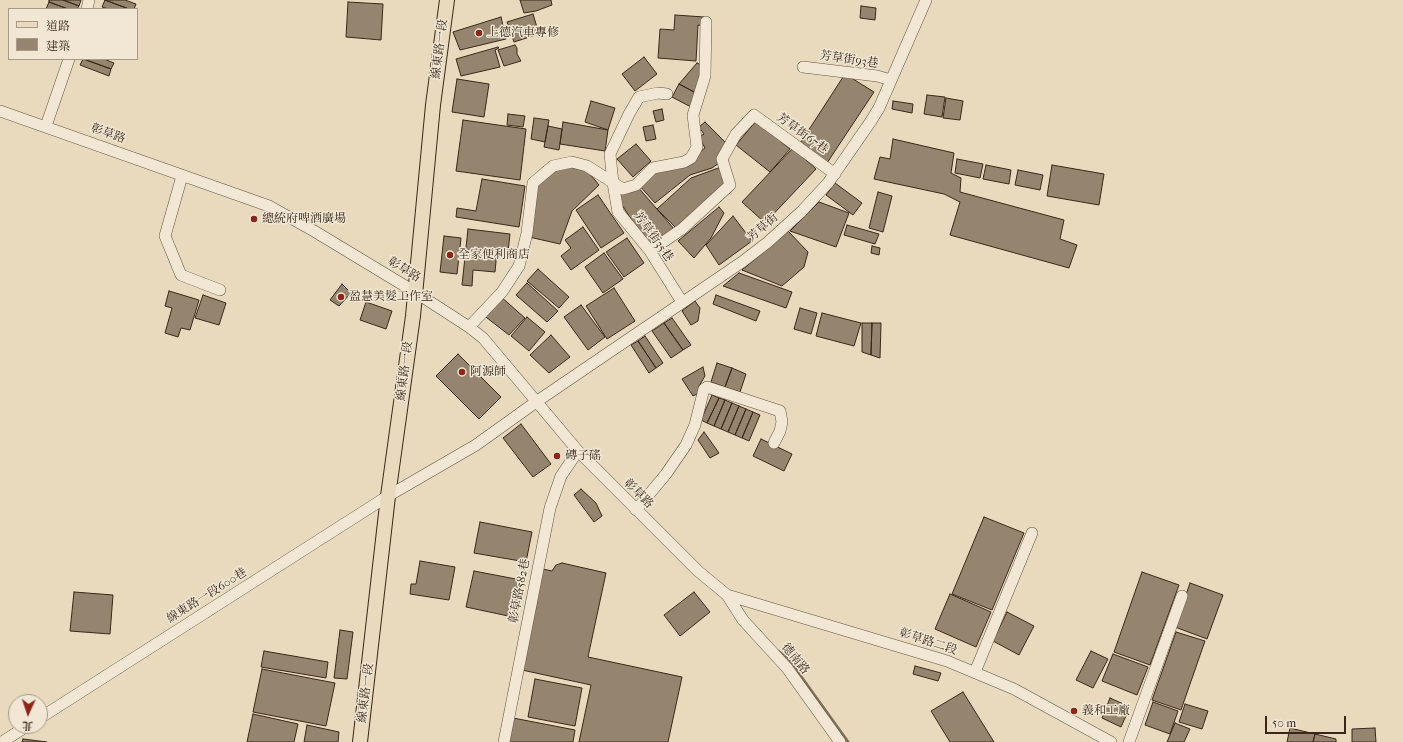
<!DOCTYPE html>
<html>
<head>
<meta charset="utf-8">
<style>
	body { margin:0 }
	#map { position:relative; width:1403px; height:742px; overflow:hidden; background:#e9dabd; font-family:"IM FELL French Canon","Noto Serif TC",serif }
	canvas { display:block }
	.legend { position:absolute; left:8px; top:8px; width:130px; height:52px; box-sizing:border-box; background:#f1e7d4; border:1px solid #a89a89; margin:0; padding:5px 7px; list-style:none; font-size:12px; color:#3b2719 }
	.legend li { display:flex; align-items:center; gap:8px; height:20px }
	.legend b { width:20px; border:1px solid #a89a89 }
	.north { position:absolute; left:8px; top:694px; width:40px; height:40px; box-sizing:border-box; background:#f1e7d4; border:1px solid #a89a89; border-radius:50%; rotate:183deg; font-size:11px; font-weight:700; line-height:16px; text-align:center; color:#3b2719 }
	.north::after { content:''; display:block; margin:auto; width:14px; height:18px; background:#8f2418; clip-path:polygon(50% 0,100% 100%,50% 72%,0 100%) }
	.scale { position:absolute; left:1265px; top:716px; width:81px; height:18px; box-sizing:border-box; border:2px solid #3b2719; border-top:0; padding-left:5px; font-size:12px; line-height:14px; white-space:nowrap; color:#3b2719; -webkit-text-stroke:3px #f1e7d4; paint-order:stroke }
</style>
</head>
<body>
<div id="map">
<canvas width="1403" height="742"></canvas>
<ul class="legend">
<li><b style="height:5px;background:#e9dabd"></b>道路</li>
<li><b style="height:11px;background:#95846e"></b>建築</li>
</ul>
<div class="north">北</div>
<div class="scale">50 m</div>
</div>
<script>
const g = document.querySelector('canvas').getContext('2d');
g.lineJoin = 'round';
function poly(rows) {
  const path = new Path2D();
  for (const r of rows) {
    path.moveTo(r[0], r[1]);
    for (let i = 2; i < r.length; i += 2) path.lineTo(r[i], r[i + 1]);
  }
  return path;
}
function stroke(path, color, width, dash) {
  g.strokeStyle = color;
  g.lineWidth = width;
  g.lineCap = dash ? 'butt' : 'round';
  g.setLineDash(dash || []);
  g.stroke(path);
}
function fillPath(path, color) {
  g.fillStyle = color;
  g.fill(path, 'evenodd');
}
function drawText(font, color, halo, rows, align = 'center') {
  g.font = font + ' "IM FELL French Canon","Noto Serif TC",serif';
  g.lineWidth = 3;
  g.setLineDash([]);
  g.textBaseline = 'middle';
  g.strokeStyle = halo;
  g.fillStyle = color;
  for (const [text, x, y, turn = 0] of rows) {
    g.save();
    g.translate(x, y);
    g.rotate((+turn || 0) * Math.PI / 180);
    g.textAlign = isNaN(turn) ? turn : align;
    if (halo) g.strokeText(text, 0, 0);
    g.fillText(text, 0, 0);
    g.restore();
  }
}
const stream = poly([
	[778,651,789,660,848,742]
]);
const building = poly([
	[49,0,63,0,79,6,77,9,68,9,49,2,49,0],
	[63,0,81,0,79,6,63,0],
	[105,0,129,9,109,9,102,7,105,0],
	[105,0,125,0,136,4,134,9,129,9,105,0],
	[520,0,551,0,552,5,536,11,524,13,520,0],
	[49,2,68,9,46,9,49,2],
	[348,2,383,4,381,40,346,37,348,2],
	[861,6,876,8,875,20,860,18,861,6],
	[533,14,539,34,514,42,507,22,533,14],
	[675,15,704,17,704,26,698,25,696,61,658,58,660,29,674,30,675,15],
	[501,17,506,39,460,50,453,32,501,17],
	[515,45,517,48,517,54,521,61,504,66,498,50,515,45],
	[498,47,499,48,495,50,500,67,461,76,456,59,498,47],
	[644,57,657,74,635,91,622,74,644,57],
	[83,59,111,69,109,76,80,65,83,59],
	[84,59,104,59,114,63,111,69,84,59],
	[697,63,703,66,698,94,679,84,697,63],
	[845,74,874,92,827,163,799,145,845,74],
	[457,79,489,84,484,117,452,112,457,79],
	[679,84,698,94,691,107,672,97,679,84],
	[927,95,945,97,942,117,924,114,927,95],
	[946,98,963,101,960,120,943,118,946,98],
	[591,101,615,108,608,130,585,122,591,101],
	[893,101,913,104,912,113,892,109,893,101],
	[662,109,664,120,656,122,653,111,662,109],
	[508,114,525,116,523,127,507,125,508,114],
	[534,118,549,120,545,142,531,139,534,118],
	[463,120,526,129,520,180,456,171,463,120],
	[756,121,790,149,770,172,736,145,756,121],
	[563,122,608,130,605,151,560,144,563,122],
	[705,122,726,143,719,163,712,168,690,175,655,203,638,184,656,169,685,163,705,148,699,137,704,134,699,127,705,122],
	[653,125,656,139,646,141,643,127,653,125],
	[548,126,562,129,559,150,544,147,548,126],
	[893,139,954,153,951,173,961,178,960,192,1064,220,1060,239,1077,245,1069,268,950,235,960,202,944,194,874,179,880,157,890,159,893,139],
	[636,144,651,161,633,177,617,159,636,144],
	[793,148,816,169,765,223,742,202,793,148],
	[957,159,983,164,980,178,955,173,957,159],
	[569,165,586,169,599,185,572,211,560,244,529,237,536,185,553,169,569,165],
	[986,165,1011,170,1009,184,983,179,986,165],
	[1052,165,1104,174,1099,205,1047,196,1052,165],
	[721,167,727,186,678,230,657,209,691,178,721,167],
	[1018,170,1043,175,1040,190,1015,185,1018,170],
	[482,179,525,186,519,227,456,217,457,208,476,211,482,179],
	[835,183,862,203,853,215,826,195,835,183],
	[637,186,675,230,650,249,617,197,637,186],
	[878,192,892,196,883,232,869,228,878,192],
	[598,195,624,233,601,248,576,210,598,195],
	[819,202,849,213,836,247,790,231,819,202],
	[719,207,724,213,711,238,694,258,678,241,719,207],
	[733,216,752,241,719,265,706,245,733,216],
	[847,225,879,234,875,244,844,235,847,225],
	[583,227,599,250,571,270,561,256,571,248,565,240,583,227],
	[468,229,510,234,508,252,497,251,495,272,473,270,472,286,462,285,468,229],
	[788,231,808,252,804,267,782,286,742,270,788,231],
	[444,236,461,238,457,274,440,272,444,236],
	[627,238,644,263,624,277,606,252,627,238],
	[872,246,880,248,879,255,871,253,872,246],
	[604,253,623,279,603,293,585,267,604,253],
	[538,269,569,297,559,308,527,281,538,269],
	[739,273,792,292,786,308,723,286,739,273],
	[527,283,558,311,547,322,516,295,527,283],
	[342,284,351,293,339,306,330,300,342,284],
	[614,288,635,321,607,339,586,306,614,288],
	[169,291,199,300,190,330,181,328,178,337,165,333,172,308,165,306,169,291],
	[203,295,226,303,219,325,195,318,203,295],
	[716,295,760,311,756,321,713,304,716,295],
	[500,296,525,318,509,335,482,314,500,296],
	[695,301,700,308,698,321,691,325,682,311,695,301],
	[366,302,392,311,386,329,360,320,366,302],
	[581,305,605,337,588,350,564,317,581,305],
	[800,308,817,313,811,334,794,329,800,308],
	[822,313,861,323,854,346,816,336,822,313],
	[527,317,545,332,529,351,511,336,527,317],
	[672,318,691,345,683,350,664,323,672,318],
	[664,323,683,350,671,358,652,331,664,323],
	[862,323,872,323,871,355,862,352,862,323],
	[872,323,881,323,880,358,871,355,872,323],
	[551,335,570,357,549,373,530,355,551,335],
	[645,336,663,363,656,368,638,341,645,336],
	[638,341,656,368,649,373,631,345,638,341],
	[458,354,501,397,479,419,436,376,458,354],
	[717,363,732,368,725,387,711,382,717,363],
	[703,367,705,376,699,386,701,392,693,396,682,379,703,367],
	[732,368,746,374,740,392,725,387,732,368],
	[712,395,719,398,707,423,701,420,712,395],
	[719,398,725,400,714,426,707,423,719,398],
	[725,400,732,403,721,429,714,426,725,400],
	[732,403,739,406,728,432,721,429,732,403],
	[739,406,746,409,735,435,728,432,739,406],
	[746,409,753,412,742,438,735,435,746,409],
	[753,412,760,415,749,441,742,438,753,412],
	[521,424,551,464,533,477,503,438,521,424],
	[704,432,719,453,710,458,698,440,704,432],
	[761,439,792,454,784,471,753,456,761,439],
	[581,489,596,503,602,516,594,522,574,495,581,489],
	[984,517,1024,533,992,610,952,594,984,517],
	[480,522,532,532,526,562,474,553,480,522],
	[420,561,455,567,449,600,410,594,411,584,416,584,420,561],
	[562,563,606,573,588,657,682,677,668,742,579,742,591,685,522,670,543,569,552,571,556,565,562,563],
	[474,571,521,580,513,617,466,607,474,571],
	[1142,572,1179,585,1150,665,1114,652,1142,572],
	[1190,583,1223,595,1207,639,1175,627,1190,583],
	[74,592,113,595,110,634,70,631,74,592],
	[694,592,710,612,680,636,664,615,694,592],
	[950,594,991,612,976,647,935,629,950,594],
	[1007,612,1034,626,1019,655,993,641,1007,612],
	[340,630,353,632,347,679,334,678,340,630],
	[1176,632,1205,641,1181,710,1152,700,1176,632],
	[264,651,328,662,326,678,261,667,264,651],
	[1091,651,1108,659,1093,688,1076,680,1091,651],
	[1113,654,1148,667,1137,695,1102,681,1113,654],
	[915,666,941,673,938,681,913,674,915,666],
	[262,669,335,683,326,726,253,712,262,669],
	[535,679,582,688,575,726,528,717,535,679],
	[963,692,994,742,950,742,931,711,963,692],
	[1110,698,1130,707,1121,727,1102,718,1110,698],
	[1153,702,1178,711,1170,734,1145,725,1153,702],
	[1185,704,1208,711,1202,729,1179,722,1185,704],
	[253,714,298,724,294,742,247,742,253,714],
	[508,717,575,730,573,742,503,742,508,717],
	[1175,723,1190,729,1184,742,1167,742,1175,723],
	[307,725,339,732,338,742,304,742,307,725],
	[1290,728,1315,734,1313,742,1287,742,1290,728],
	[1375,728,1376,742,1352,742,1352,729,1375,728],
	[1315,734,1336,739,1336,742,1313,742,1315,734],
	[23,739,47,742,22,742,23,739]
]);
const minor = poly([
	[87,9,89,0],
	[803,67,877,76,891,80],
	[667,94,658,93,639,97,629,114,610,154,613,183,618,212,650,251,682,302],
	[0,111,269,206,314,231,415,292,469,327,483,338,578,451,698,571,727,595,743,620,787,668,840,742],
	[46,126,69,59],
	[182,176,165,236,181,275,220,290],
	[650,251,682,229,730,185,722,159,736,134,754,115,835,174],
	[469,327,502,292,519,266,527,233,533,183,553,166,572,162,587,166,623,189,636,185,653,168,684,162,691,158,697,147,693,115,705,76,706,22],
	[636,510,666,474,686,445,695,425,704,389,707,387,780,411,782,422,780,431,774,443],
	[727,595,947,661,1014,689,1111,742],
	[975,672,1032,533],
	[40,718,388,496,476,445,536,402,742,262,768,242,801,212,828,183,871,121,879,108,926,0],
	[2,742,27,726],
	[504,742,550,508,561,476,578,451],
	[1129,742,1182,596]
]);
const major = poly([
	[360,742,388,496,413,316,433,105,447,0]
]);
const markers = [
	[479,33,4,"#8f2418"],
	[254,219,4,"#8f2418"],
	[450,255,4,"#8f2418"],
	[341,297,4,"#8f2418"],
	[462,372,4,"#8f2418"],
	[557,456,4,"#8f2418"],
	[1074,711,4,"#8f2418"]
];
const poiNames = [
	["上德汽車專修",487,33],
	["總統府啤酒廣場",262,219],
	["全家便利商店",458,255],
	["盈慧美髮工作室",349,297],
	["阿源師",470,372],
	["磚子磘",565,456],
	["義和工廠",1082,711]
];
const streetNames = [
	["線東路一段",440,49,-83],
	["芳草街93巷",849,60,8],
	["彰草路",108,134,20],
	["芳草街67巷",802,134,36],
	["芳草街",763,228,-41],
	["芳草街35巷",653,237,54],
	["彰草路",404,270,31],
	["線東路一段",405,371,-83],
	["彰草路",638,494,45],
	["彰草路582巷",520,591,-79],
	["線東路一段600巷",207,596,-32],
	["彰草路二段",928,642,18],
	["德南路",795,659,51],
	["線東路一段",366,693,-83]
];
stroke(stream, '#806e5a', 3);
fillPath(building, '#95846e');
stroke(building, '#3b2719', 1);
stroke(minor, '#665442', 12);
stroke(major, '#3b2719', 16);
stroke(minor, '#f1e7d4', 11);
stroke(major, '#e9dabd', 14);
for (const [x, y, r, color] of markers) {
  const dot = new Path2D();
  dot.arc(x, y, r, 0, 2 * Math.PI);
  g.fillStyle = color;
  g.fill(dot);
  stroke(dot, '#f1e7d4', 1.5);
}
drawText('12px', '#3b2719', '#f1e7d4', poiNames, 'left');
drawText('12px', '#3b2719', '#f1e7d4', streetNames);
</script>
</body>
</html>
